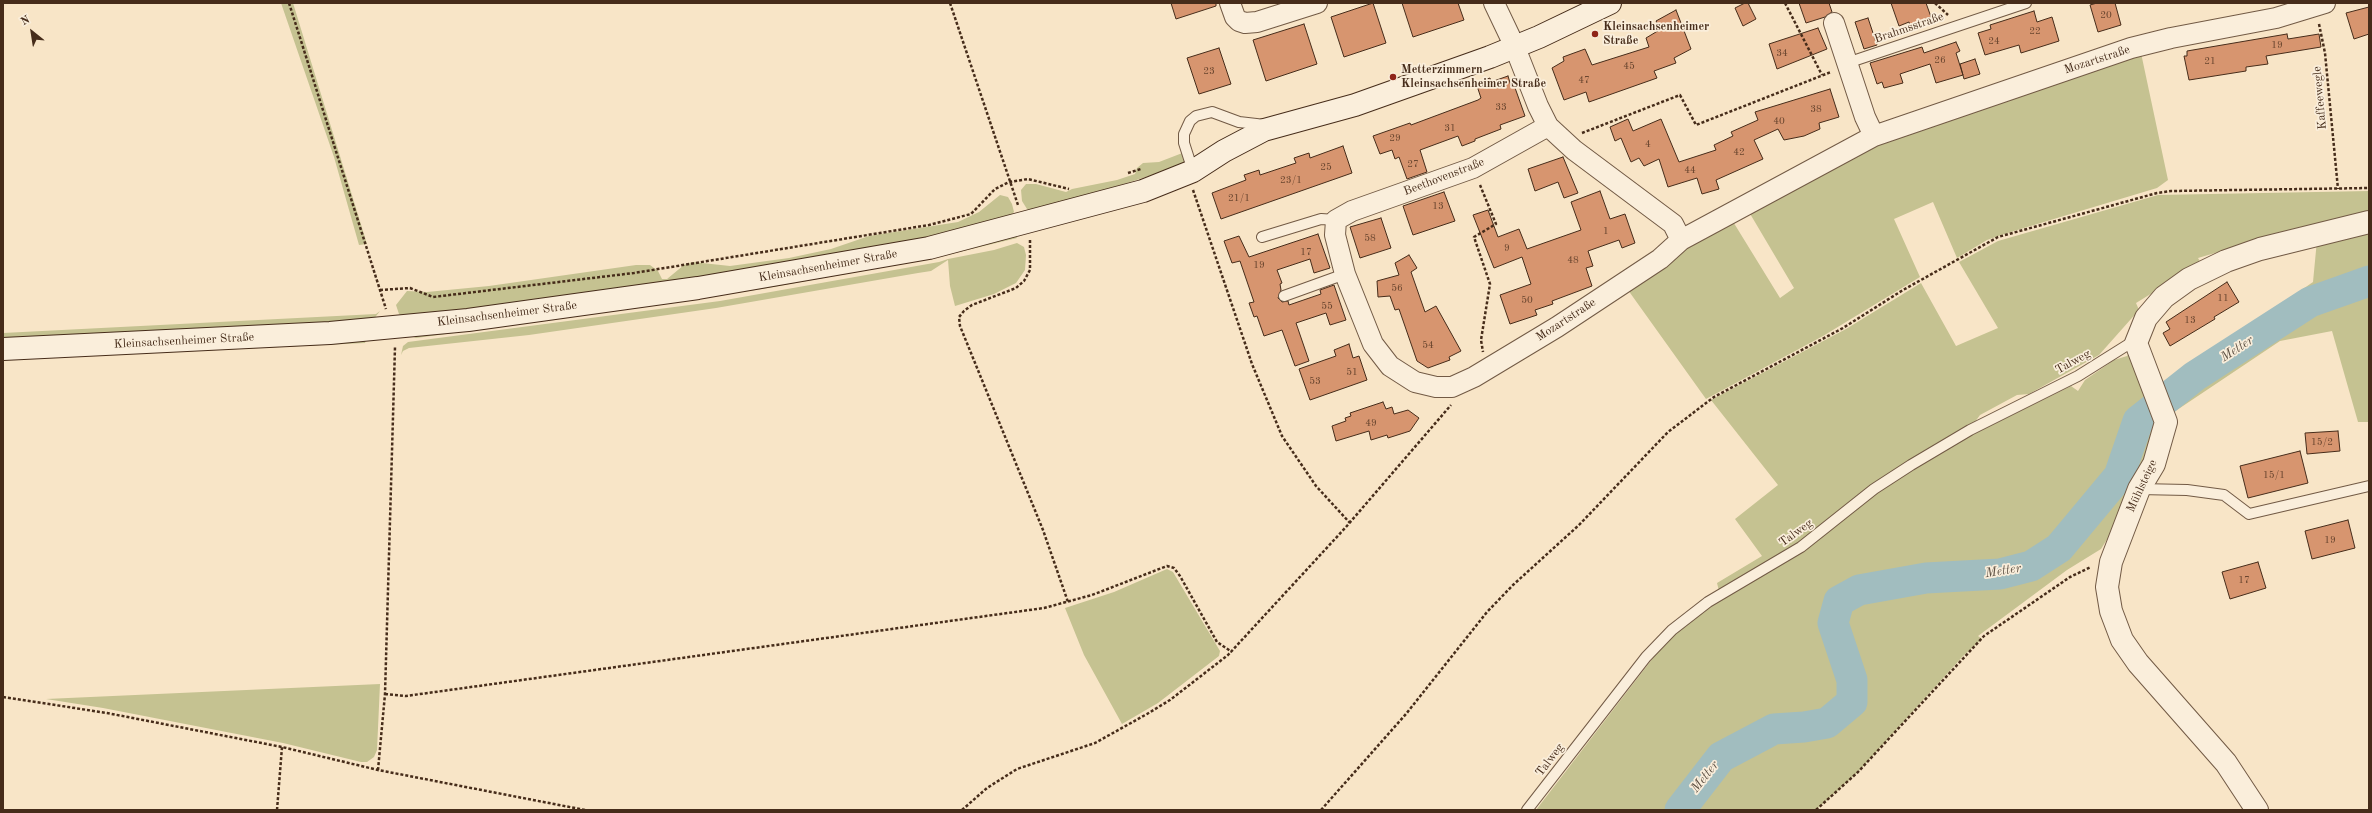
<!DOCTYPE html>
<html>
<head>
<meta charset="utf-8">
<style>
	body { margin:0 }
	#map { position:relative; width:2372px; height:813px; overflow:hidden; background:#f8e5c7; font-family:"Old Standard TT",serif }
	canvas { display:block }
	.frame { position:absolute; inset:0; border:4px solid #462c1a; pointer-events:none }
	.north { position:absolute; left:12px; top:12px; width:40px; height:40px; -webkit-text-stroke:3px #faeedb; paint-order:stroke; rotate:330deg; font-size:11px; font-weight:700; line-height:16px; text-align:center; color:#462c1a }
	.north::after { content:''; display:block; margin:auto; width:14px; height:18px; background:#462c1a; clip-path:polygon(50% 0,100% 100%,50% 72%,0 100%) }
</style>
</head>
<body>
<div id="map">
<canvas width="2372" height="813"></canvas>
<div class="frame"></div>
<div class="north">N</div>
</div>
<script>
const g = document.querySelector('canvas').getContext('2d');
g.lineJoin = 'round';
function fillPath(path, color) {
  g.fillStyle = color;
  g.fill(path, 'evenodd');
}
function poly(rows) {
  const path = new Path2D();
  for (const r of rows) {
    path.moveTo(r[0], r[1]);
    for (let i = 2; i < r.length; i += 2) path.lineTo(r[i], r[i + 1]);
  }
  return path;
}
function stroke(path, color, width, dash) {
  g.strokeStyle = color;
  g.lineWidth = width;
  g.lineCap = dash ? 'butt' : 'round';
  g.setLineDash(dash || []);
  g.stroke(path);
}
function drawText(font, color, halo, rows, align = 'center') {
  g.font = font + ' "Old Standard TT",serif';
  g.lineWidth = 3.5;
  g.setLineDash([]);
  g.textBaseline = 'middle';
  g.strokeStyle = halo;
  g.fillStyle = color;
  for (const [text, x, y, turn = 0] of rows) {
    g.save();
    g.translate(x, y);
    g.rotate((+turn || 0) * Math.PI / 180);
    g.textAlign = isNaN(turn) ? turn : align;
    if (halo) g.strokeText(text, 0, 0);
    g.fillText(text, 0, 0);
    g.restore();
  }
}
const green = poly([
	[281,3,293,3,367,244,359,245,334,157],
	[2141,53,2168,180,2157,188,2004,234,1987,240,1957,258,1933,202,1894,219,1920,277,1823,336,1706,399,1628,290,1687,242,1732,220,1780,298,1794,288,1749,212,1862,151],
	[1185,152,1189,163,1124,184,1031,210,1027,209,1022,201,1021,190,1026,184,1036,184,1066,192,1072,189,1117,180,1135,174,1137,168,1143,163,1159,162],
	[2369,191,2369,213,2307,226,2198,258,2201,263,2136,303,2139,310,2099,355,2029,394,2017,395,1980,415,1972,426,1800,545,1719,591,1717,583,1762,556,1735,519,1778,485,1711,400,1846,329,1921,283,1956,346,1998,328,1959,262,1998,241,2158,195],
	[1000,195,1008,197,1012,204,1014,212,1009,217,907,242,663,283,405,318,399,314,396,305,407,291,427,292,489,286,636,265,650,265,658,271,662,279,667,279,684,265,693,262,730,266,789,258,831,249,869,236,958,222,979,212],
	[2369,227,2369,422,2358,422,2332,331,2280,341,2174,412,2160,388,2313,282,2317,240],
	[1016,235,1017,238,930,259,762,289,573,317,416,338,411,336],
	[1017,243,1024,247,1026,255,1025,270,1016,283,994,294,955,306,950,286,948,260,931,271,918,273,716,308,529,335,409,348,403,351,401,355,403,346,408,342,720,301,939,262,948,259,994,250],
	[380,311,373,320,3,339,3,333,376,314],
	[366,340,365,343,3,360,3,357],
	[2136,343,2166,422,2154,464,2101,549,2067,570,1978,636,1982,639,1963,656,1858,772,1816,810,1536,810,1663,645,1682,627,1911,465,2071,386,2078,391,2085,380,2114,360,2127,356],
	[1167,569,1173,572,1220,651,1219,656,1158,703,1122,724,1084,655,1065,608,1114,592],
	[380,684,377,750,374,757,367,762,361,762,283,743,103,708,46,699]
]);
const river = poly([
	[1680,810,1721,757,1774,729,1804,727,1827,723,1852,702,1852,680,1833,623,1839,601,1859,590,1926,578,2000,574,2031,566,2059,548,2119,476,2138,421,2195,376,2310,302,2369,281]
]);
const building = poly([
	[1171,3,1216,3,1216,6,1176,19,1171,3],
	[1373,3,1386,43,1344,57,1331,17,1373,3],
	[1402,3,1458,3,1464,20,1413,37,1402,3],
	[1745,3,1748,3,1756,19,1743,26,1735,8,1745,3],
	[1799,3,1829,3,1832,12,1825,17,1806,23,1799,3],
	[1891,3,1926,3,1931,17,1910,26,1909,22,1899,26,1891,3],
	[2097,3,2115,3,2121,25,2098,32,2090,5,2097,3],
	[2369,7,2369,34,2354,39,2346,13,2369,7],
	[1676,10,1691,49,1674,58,1676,63,1654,71,1657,78,1589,102,1586,92,1564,100,1552,68,1564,61,1563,57,1585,49,1592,65,1649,47,1646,38,1661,29,1656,21,1676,10],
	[2034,11,2037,22,2052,17,2059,41,2021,53,2019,45,1985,55,1978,33,1991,29,1990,25,2034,11],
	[1868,18,1877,45,1864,49,1855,22,1868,18],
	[1304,24,1317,64,1266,81,1253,40,1304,24],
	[1818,28,1827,49,1777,69,1769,44,1818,28],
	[2287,34,2288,39,2319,34,2321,47,2266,56,2268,64,2246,67,2246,71,2189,80,2184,56,2187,56,2187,51,2287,34],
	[1956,42,1960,51,1956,53,1963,75,1936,83,1930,64,1900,74,1903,83,1884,88,1882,82,1877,84,1870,63,1922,47,1924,53,1956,42],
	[1219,48,1231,84,1199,94,1187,58,1219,48],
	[1975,59,1980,74,1964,79,1960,64,1975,59],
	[1508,76,1511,86,1514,85,1525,116,1500,125,1501,129,1475,139,1475,141,1462,146,1458,136,1420,150,1427,172,1407,179,1399,157,1395,159,1392,150,1380,154,1373,136,1410,123,1411,125,1478,100,1481,98,1476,83,1490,78,1491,82,1508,76],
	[1830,89,1839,117,1819,123,1820,129,1804,136,1784,140,1778,129,1754,140,1763,159,1716,180,1719,189,1702,194,1697,178,1668,187,1659,159,1644,166,1639,158,1631,162,1621,138,1615,141,1610,127,1628,119,1633,131,1661,119,1679,162,1716,150,1714,145,1733,136,1731,132,1758,120,1755,112,1830,89],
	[1343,146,1352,173,1221,219,1212,193,1246,180,1244,175,1259,170,1260,175,1296,163,1294,158,1309,153,1310,158,1343,146],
	[1563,157,1578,193,1564,198,1558,182,1535,191,1528,169,1563,157],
	[1600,191,1610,219,1625,214,1635,243,1622,248,1619,240,1588,251,1593,266,1586,268,1592,286,1552,301,1553,304,1535,310,1537,315,1510,324,1500,295,1531,284,1522,257,1494,268,1473,215,1488,210,1498,237,1519,229,1527,249,1581,230,1571,202,1600,191],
	[1444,192,1455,221,1413,235,1403,206,1444,192],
	[1381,218,1391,248,1360,258,1350,227,1381,218],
	[1318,234,1330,268,1314,273,1310,259,1277,270,1282,283,1280,284,1281,290,1278,298,1282,302,1288,301,1289,305,1321,294,1320,290,1334,285,1346,320,1330,325,1326,313,1296,323,1309,361,1295,366,1282,330,1264,336,1257,316,1254,317,1249,303,1254,302,1240,261,1232,263,1224,241,1239,236,1249,257,1318,234],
	[1409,255,1417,268,1411,272,1425,312,1436,306,1461,351,1449,357,1450,360,1428,368,1417,361,1399,309,1395,310,1390,296,1378,297,1377,281,1399,275,1395,263,1409,255],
	[2227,282,2239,302,2214,317,2215,319,2170,346,2163,333,2170,329,2166,322,2227,282],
	[1349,344,1353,358,1359,356,1367,380,1310,400,1299,369,1336,356,1334,350,1349,344],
	[1383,402,1386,409,1392,407,1394,414,1408,410,1419,418,1410,431,1388,438,1387,435,1371,440,1369,431,1336,441,1332,426,1346,421,1345,418,1351,416,1350,413,1383,402],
	[2338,431,2340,451,2307,454,2305,433,2338,431],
	[2300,451,2308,483,2248,498,2240,466,2300,451],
	[2348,520,2355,548,2312,559,2305,531,2348,520],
	[2258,562,2266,588,2230,599,2222,572,2258,562]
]);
const path = poly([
	[289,3,386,309],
	[950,3,1018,205],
	[1785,3,1822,75],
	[1935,3,1948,15],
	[2319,24,2325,53,2338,189],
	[1582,133,1680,95,1696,125,1831,72],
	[1128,173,1141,169],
	[1480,185,1496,224,1474,237,1490,284,1481,340,1483,352],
	[1193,190,1252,364,1282,436,1316,486,1350,523],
	[1030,240,1030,270,1024,281,1016,288,972,305,964,311,959,317,960,326,1043,530,1068,602],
	[380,290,410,288,433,297,634,273,929,225,971,214,995,189,1009,182,1028,179,1069,189],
	[385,694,406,696,1044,608,1092,595,1167,566,1174,568,1180,576,1217,642,1232,652],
	[3,697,107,713,282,747,378,770,585,810],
	[378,770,385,694,395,347],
	[277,810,282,747],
	[962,810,987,788,1017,769,1095,743,1147,714,1170,700,1228,655,1346,527,1451,405],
	[1321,810,1406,714,1487,612,1513,585,1579,525,1668,432,1714,397,1843,328,1903,290,1998,237,2157,193,2171,191,2369,188],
	[1816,810,1858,772,1984,636,2070,577,2091,567]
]);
const service = poly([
	[1847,63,2026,3],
	[1193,171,1184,143,1184,134,1190,121,1196,116,1212,112,1239,122,1265,125],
	[1262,237,1321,219,1336,220],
	[1284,296,1345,274],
	[2139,489,2187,490,2224,495,2249,514,2369,486],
	[1527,810,1646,657,1672,630,1708,602,1801,547,1874,489,1911,465,1970,430,2078,376,2129,344,2136,343]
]);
const minor = poly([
	[1230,3,1235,17,1239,21,1245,23,1257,22,1317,3],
	[1494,3,1514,45,1538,106,1548,126,1574,150,1673,224,1681,240],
	[1834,23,1865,117,1874,136],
	[1548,126,1473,168,1352,211,1336,220,1335,235,1345,274,1373,344,1390,366,1415,382,1436,387,1452,387,1474,377,1557,327,1660,259,1681,240,1874,136,2131,48,2171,38,2276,18,2325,3]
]);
const tertiary = poly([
	[2257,810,2226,763,2138,663,2122,640,2111,611,2107,587,2111,562,2139,489,2154,464,2166,422,2136,343,2146,318,2164,297,2189,279,2226,261,2260,249,2369,222]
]);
const secondary = poly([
	[3,349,330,333,468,320,698,288,929,248,1143,191,1193,171,1224,151,1264,130,1355,105,1490,57,1539,37,1610,3]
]);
const markers = [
	[1595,34,4,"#8f2418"],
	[1393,77,4,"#8f2418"]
];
const numberNames = [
	["20",2106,15],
	["22",2035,31],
	["24",1994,41],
	["19",2277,45],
	["34",1782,53],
	["26",1940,60],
	["21",2210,61],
	["45",1629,66],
	["23",1209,71],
	["47",1584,80],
	["33",1501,107],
	["38",1816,109],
	["40",1779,121],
	["31",1450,128],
	["29",1395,138],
	["4",1648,144],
	["42",1739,152],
	["27",1413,164],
	["25",1326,167],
	["44",1690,170],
	["23/1",1291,180],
	["21/1",1239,198],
	["13",1438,206],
	["1",1606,231],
	["58",1370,238],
	["9",1507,248],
	["17",1306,252],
	["48",1573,260],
	["19",1259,265],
	["56",1397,288],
	["11",2223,298],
	["50",1527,300],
	["55",1327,306],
	["13",2190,320],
	["54",1428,345],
	["51",1352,372],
	["53",1315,381],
	["49",1371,423],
	["15/2",2322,442],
	["15/1",2274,475],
	["19",2330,540],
	["17",2244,580]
];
const poiNames = [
	["Kleinsachsenheimer",1603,27],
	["Straße",1603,41],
	["Metterzimmern",1401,70],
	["Kleinsachsenheimer Straße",1401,84]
];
const streetNames = [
	["Brahmsstraße",1909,28,-19],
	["Mozartstraße",2097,60,-18],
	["Kaffeewegle",2320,98,-95],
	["Beethovenstraße",1444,177,-21],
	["Kleinsachsenheimer Straße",828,266,-10],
	["Kleinsachsenheimer Straße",507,314,-7],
	["Mozartstraße",1566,320,-33],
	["Kleinsachsenheimer Straße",184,341,-3],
	["Talweg",2073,362,-29],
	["Mühlsteige",2142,486,-65],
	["Talweg",1796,533,-36],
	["Talweg",1550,760,-53]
];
const waterNames = [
	["Metter",2237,349,-33],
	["Metter",2003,571,-9],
	["Metter",1705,777,-52]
];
fillPath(green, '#c5c291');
stroke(river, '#a1bdbf', 31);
fillPath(building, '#d7956f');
stroke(building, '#462c1a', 1);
stroke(service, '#725a45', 12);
stroke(minor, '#725a45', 22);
stroke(tertiary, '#725a45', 24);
stroke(secondary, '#462c1a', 24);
stroke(path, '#462c1a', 2.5, [3, 2]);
stroke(service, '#faeedb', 10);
stroke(minor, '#faeedb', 20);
stroke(tertiary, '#faeedb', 22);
stroke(secondary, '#faeedb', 22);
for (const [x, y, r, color] of markers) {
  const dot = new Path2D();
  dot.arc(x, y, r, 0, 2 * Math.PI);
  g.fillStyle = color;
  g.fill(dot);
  stroke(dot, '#faeedb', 1.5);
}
drawText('10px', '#6a462f', null, numberNames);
drawText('bold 12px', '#462c1a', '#faeedb', poiNames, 'left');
drawText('12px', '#462c1a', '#faeedb', streetNames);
drawText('italic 13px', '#5d5043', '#faeedb', waterNames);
</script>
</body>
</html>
